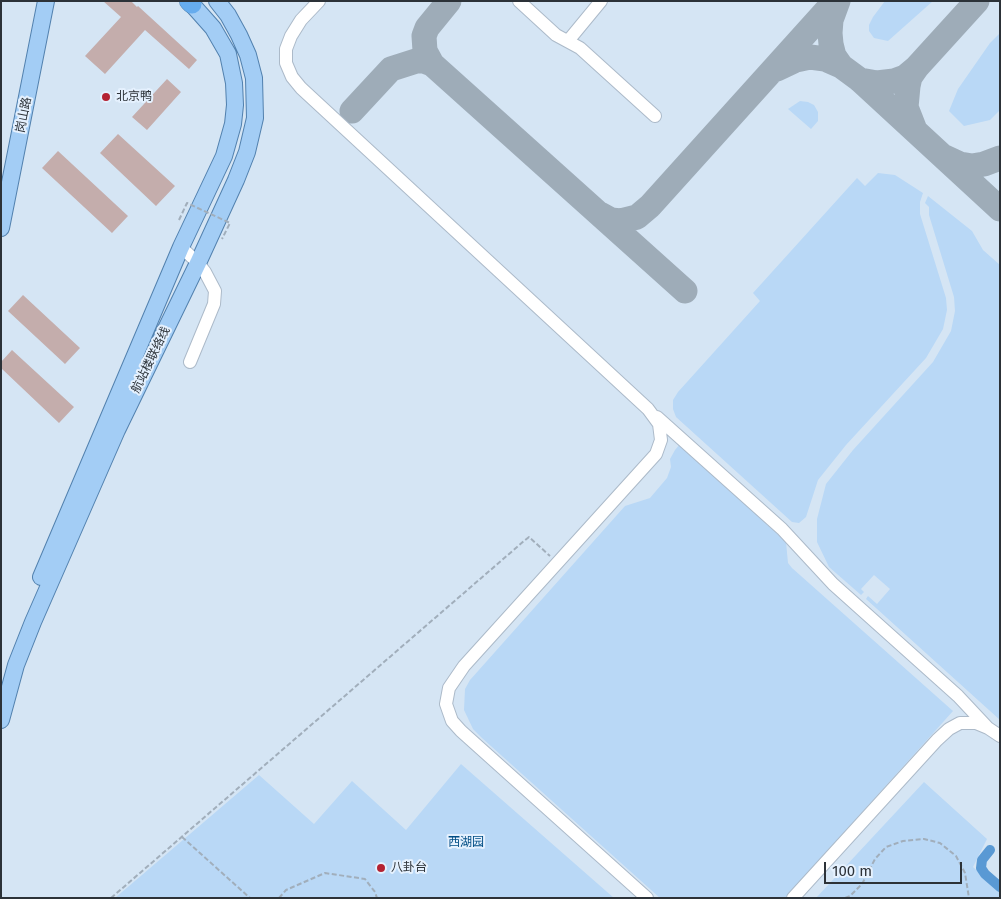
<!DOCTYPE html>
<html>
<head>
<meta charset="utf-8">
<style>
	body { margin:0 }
	#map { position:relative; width:1001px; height:899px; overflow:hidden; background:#d5e5f4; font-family:"Fira Sans",sans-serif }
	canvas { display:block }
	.frame { position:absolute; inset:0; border:2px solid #2c3238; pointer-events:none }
	.scale { position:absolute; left:824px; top:862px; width:138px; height:22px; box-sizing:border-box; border:2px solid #2c3238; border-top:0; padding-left:6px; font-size:15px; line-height:18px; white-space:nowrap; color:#2c3238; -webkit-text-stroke:4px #e5f1fe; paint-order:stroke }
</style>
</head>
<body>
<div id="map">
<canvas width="1001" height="899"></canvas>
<div class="frame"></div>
<div class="scale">100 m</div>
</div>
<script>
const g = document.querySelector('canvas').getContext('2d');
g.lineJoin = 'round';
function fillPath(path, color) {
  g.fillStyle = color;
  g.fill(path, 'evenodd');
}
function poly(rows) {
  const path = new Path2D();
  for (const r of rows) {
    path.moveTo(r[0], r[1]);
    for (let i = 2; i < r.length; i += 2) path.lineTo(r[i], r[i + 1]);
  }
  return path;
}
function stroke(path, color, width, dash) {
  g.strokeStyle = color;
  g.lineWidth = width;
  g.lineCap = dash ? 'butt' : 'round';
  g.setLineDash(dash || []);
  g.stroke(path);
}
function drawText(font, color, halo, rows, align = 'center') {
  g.font = font + ' "Fira Sans","Noto Sans SC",sans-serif';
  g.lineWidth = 4;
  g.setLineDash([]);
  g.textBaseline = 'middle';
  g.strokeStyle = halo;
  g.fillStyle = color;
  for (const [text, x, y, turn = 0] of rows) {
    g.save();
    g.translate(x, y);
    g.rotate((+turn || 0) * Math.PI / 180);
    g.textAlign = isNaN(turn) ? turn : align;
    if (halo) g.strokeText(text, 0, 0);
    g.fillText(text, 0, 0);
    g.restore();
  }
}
const green = poly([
	[885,1,933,1,888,41,874,38,869,31,869,25,873,17],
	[1000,33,1000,110,990,120,964,126,949,111,958,89,990,43],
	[800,101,808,102,814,105,818,112,818,121,811,129,788,109],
	[878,173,895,175,923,193,920,202,920,214,946,298,947,310,943,329,926,358,846,445,818,480,806,517,799,523,792,522,676,417,673,409,673,400,678,392,760,301,753,293,857,178,865,186],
	[928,196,972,231,983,250,1000,265,1000,720,866,599,868,596,877,604,890,589,874,575,861,589,864,592,861,595,829,567,817,542,817,519,826,484,853,450,933,362,951,331,955,311,954,297,929,215,929,207,925,203],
	[680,444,786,542,788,563,792,568,953,711,785,898,660,898,482,738,473,729,464,710,465,689,470,680,625,506,650,498,667,478,671,467,670,459,675,450],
	[461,764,614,898,115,898,259,775,314,824,352,781,406,830],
	[924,782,987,839,973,867,1000,892,1000,898,816,898]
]);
const canal = poly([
	[990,850,982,860,981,868,985,874,1000,887]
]);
const taxiway = poly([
	[449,1,427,28,424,36,425,51,432,64,685,291],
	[838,1,831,20,830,33,831,44,834,56,841,66,860,80,1000,209],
	[917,67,977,1],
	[777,69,796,60,810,57,825,59,841,66],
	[860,80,877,83,894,81,905,77,917,67,910,77,908,86,906,107,915,130],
	[352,111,391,69,416,61,424,61,432,64],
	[945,157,960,164,972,166,984,164,1000,158],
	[600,214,611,220,621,221,637,217,650,206,835,1]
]);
const building = poly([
	[103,1,131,1,137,7,138,6,197,60,189,69,145,30,105,74,85,56,121,17],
	[167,79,181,92,147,130,132,117],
	[118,134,175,186,156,206,100,153],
	[58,151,128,216,112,233,42,168],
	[23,295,80,348,65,364,8,311],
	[12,350,74,407,59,423,1,368,1,362]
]);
const path = poly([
	[182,837,250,898],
	[111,898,524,541,529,537,550,556],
	[279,898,286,890,325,873,365,879,375,892,377,898],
	[845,898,850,896,862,884,875,859,886,847,903,841,924,839,940,843,956,856,965,873,969,898]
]);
const minor = poly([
	[319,1,301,20,291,36,286,49,286,63,292,77,301,88,648,409,659,424,661,440,656,454,464,666,449,688,446,704,452,721,461,731,647,898],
	[519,1,556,35,580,48,655,116],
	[568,41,601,1],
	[181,247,198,263,205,272,215,291,214,304,190,362],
	[657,417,782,529,833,584,958,696,988,728],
	[793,898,937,740,949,729,960,723,976,723,988,728,1000,736]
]);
const major = poly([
	[1,228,46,1],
	[41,577,181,247,224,156,233,124,235,105,234,83,228,54,213,28,189,1],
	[1,720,16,665,33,622,117,430,198,263,236,180,247,152,255,118,254,78,248,55,239,35,228,15,217,1]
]);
const highway = poly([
	[189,1,192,4]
]);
const pathBridge = poly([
	[179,220,187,203,230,223,222,239]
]);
const markers = [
	[106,97,5,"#b42232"],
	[381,868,5,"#b42232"]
];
const poiNames = [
	["北京鸭",116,97],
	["八卦台",391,868]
];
const streetNames = [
	["岗山路",24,115,-79],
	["航站楼联络线",151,360,-64]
];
const parkNames = [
	["西湖园",466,843]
];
fillPath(green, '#b9d8f6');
stroke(canal, '#5999d4', 10);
stroke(taxiway, '#9eacb8', 25);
fillPath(building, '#c4adac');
stroke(minor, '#acbac9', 14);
stroke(major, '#5281ae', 18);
stroke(highway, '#5281ae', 20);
stroke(path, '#a1aebb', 2, [5, 2.5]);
stroke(minor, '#fff', 12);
stroke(major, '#a3cdf5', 16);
stroke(highway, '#66acee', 19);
stroke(pathBridge, '#a1aebb', 2, [5, 2.5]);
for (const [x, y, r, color] of markers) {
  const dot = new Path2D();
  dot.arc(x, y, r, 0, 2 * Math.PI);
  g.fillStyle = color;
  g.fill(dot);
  stroke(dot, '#e5f1fe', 2);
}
drawText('12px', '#2c3238', '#e5f1fe', poiNames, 'left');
drawText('12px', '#2c3238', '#e5f1fe', streetNames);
drawText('12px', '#004d84', '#e5f1fe', parkNames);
</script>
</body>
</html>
